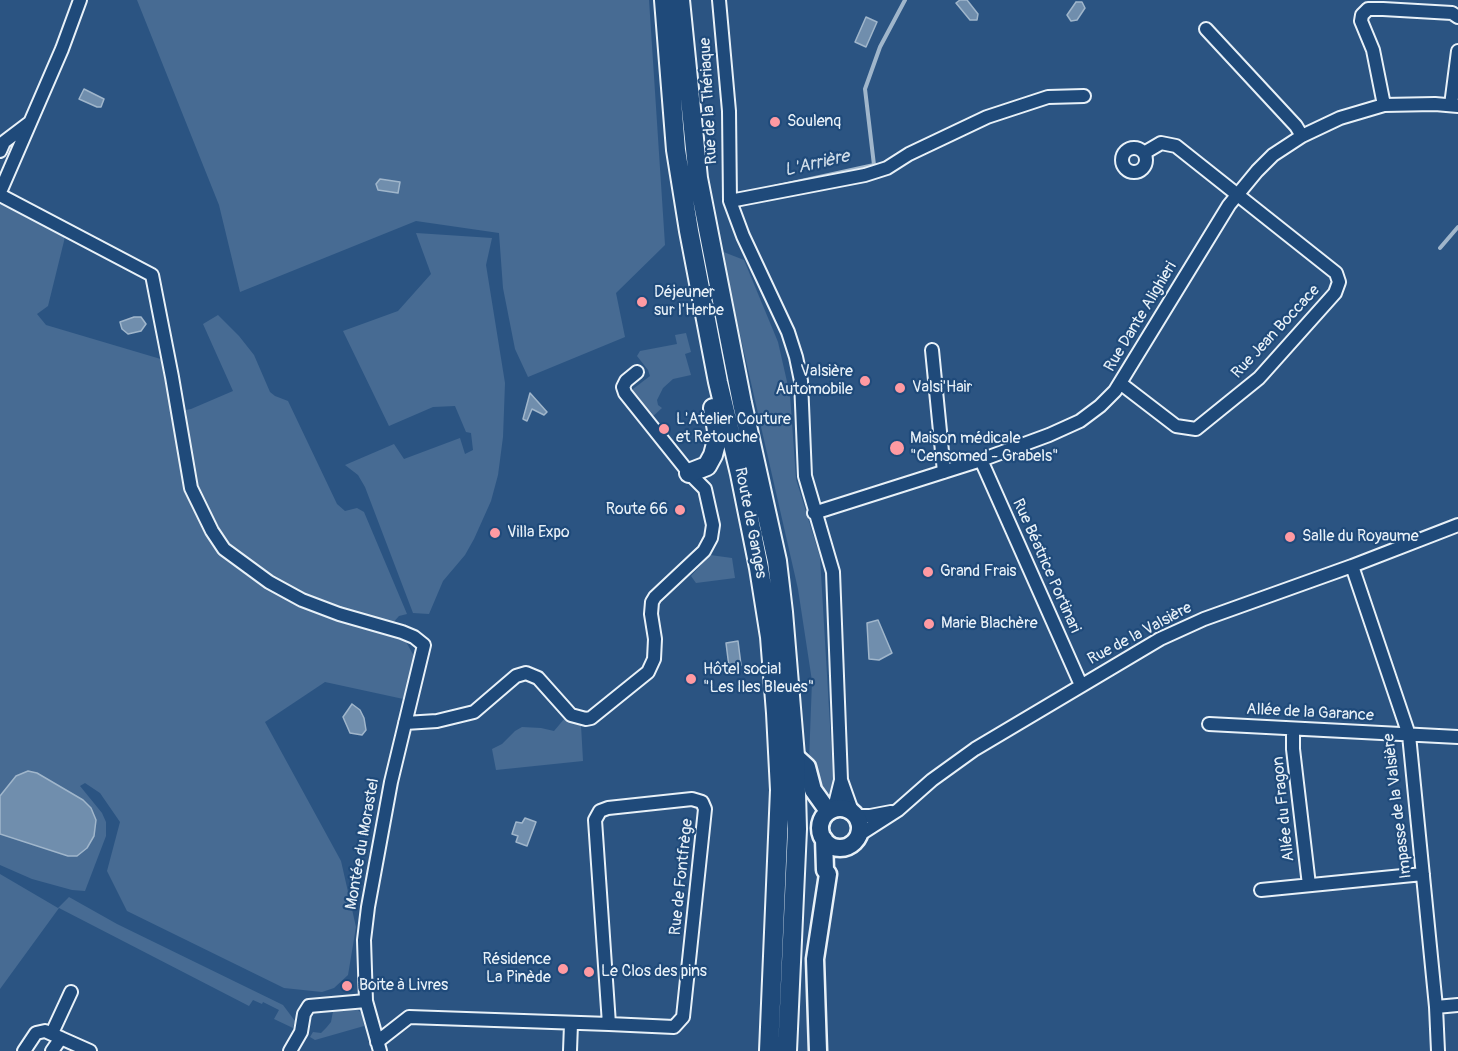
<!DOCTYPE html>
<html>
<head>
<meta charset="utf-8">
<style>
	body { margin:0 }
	canvas { display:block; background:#2b5482 }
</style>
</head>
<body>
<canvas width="1458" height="1051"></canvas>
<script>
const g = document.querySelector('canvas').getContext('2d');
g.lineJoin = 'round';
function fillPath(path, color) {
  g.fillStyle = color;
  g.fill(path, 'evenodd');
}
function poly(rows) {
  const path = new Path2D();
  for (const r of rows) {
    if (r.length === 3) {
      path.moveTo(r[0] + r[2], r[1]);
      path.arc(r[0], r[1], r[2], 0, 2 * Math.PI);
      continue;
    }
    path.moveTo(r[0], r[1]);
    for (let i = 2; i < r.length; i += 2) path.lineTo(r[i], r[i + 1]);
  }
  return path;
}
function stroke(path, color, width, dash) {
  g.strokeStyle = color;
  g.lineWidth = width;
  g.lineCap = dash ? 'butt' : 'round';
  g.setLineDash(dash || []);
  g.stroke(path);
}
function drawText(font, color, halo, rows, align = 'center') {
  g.font = font + ' Pangolin,sans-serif';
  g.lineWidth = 4.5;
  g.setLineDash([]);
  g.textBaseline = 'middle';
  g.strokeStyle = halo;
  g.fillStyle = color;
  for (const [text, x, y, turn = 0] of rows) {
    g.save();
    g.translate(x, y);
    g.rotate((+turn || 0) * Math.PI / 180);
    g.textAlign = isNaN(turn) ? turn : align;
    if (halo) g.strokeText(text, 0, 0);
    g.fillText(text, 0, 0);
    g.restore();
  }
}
const green = poly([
	[137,0,649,0,665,245,616,293,625,337,528,377,515,349,503,288,499,233,416,221,240,292,219,205],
	[0,204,65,237,48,306,37,314,46,325,164,360,185,483,198,519,217,550,246,575,279,595,337,620,405,640,415,658,408,700,325,682,265,722,341,861,356,927,348,975,334,988,322,992,284,988,127,911,107,871,120,822,100,793,85,783,80,786,102,813,106,822,106,836,85,891,72,890,32,879,0,865],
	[416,233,492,238,486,265,505,383,503,437,498,475,491,501,474,539,465,555,443,581,429,614,413,613,365,487,358,475,345,465,394,444,404,459,460,438,465,454,473,450,471,433,466,432,455,406,433,407,389,426,343,331,398,311,431,274],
	[721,251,744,260,778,342,790,395,796,479,820,557,834,793,825,794,809,761,812,681,798,589],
	[218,315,239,336,254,355,270,392,275,396,288,401,337,504,345,511,357,508,364,512,407,614,399,616,390,626,326,605,287,587,229,546,214,526,196,481,190,449,186,410,191,409,233,391,203,324],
	[686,333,691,352,685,354,691,375,673,379,663,388,657,400,658,405,662,408,651,418,633,394,633,389,650,376,648,370,637,356,640,351,677,344,675,335],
	[710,555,732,558,735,578,696,583,691,576],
	[565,718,581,725,583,761,496,770,492,749,502,744,515,731,522,727,541,728,554,731],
	[0,874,58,908,69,897,117,924,283,1005,295,1021,293,1028,274,1019,279,1010,263,1002,262,1004,253,1000,249,1006,59,908,0,989],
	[334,1006,352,1007,358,1010,362,1014,364,1026,315,1040,310,1037,313,1032,321,1033,326,1028,331,1022]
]);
const water = poly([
	[960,0,967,0,978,14,977,20,970,20,956,3,960,0],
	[1076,2,1082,2,1085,8,1077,20,1071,21,1067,15,1076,2],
	[866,17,877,22,866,47,855,42,866,17],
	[84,89,104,99,101,107,97,107,79,99,84,89],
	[380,179,400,182,398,193,378,190,376,184,380,179],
	[134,317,141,317,146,324,141,331,128,334,122,329,120,322,134,317],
	[530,393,547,412,544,415,532,409,527,421,523,419,530,393],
	[878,620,892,653,879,660,869,659,867,623,878,620],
	[738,641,741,665,729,667,726,643,738,641],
	[352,704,360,710,364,718,366,730,362,735,350,733,343,717,352,704],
	[28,771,37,773,83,800,91,808,96,820,94,836,87,848,77,856,68,856,0,834,0,796,16,776,28,771],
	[525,818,536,822,527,846,516,842,518,836,512,834,516,822,522,823,525,818]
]);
const stream = poly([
	[774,187,874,165,865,89,880,47,905,0],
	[1440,248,1458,227]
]);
const street = poly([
	[719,0,729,111,730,201,743,236,788,332,796,357,801,381,805,476,833,572,841,780,834,808],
	[1206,29,1296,126,1302,136],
	[1384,105,1373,50,1361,21,1362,15,1368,9,1383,9,1452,13,1458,17],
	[1451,105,1458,51],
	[1134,160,12],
	[0,151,4,142,29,123],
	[0,192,62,49,80,0],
	[0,195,152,275,172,377,191,488,212,531,224,549,269,582,302,600,339,614,402,632,414,637,424,645,391,782,368,907,364,940,366,1001,380,1051],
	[730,201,865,175,887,168,909,154,987,117,1048,97,1084,96],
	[932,350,944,472],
	[1120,383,1176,426,1196,429,1259,378,1335,293,1339,282,1336,273,1176,146,1161,143,1144,153],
	[981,460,1081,685],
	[814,513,981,460,1049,435,1080,421,1100,406,1115,391,1229,205,1257,171,1273,155,1302,136,1340,118,1384,105,1435,104,1458,106],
	[1352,566,1409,735,1436,1007,1438,1051],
	[405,723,437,721,474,712,516,676,526,673,538,678,571,715,586,719,591,718,648,672,654,659,655,639,651,614,652,602,655,597,704,551,711,538,713,525,705,489,689,473,625,393,623,387,626,381,637,372],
	[1209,724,1458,737],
	[1293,729,1293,749,1309,885],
	[841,780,852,811],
	[857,816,870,816,891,812],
	[859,835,898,810,932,780,975,749,1160,639,1204,619,1352,566,1458,525],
	[1261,890,1423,874],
	[1436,1007,1458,1005],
	[52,1033,71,992],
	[377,1042,409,1017,609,1024,595,820,600,811,608,808,692,799,702,802,705,809,683,1017,674,1027,609,1024],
	[24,1051,36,1033,45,1031,90,1051],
	[52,1051,61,1038],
	[290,1051,301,1032,304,1014,309,1006,366,1001],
	[570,1051,571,1024]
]);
const secondary = poly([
	[795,756,807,767,813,790,828,811],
	[840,828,20],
	[818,1051,815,959,828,874,825,870,824,839]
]);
const primary = poly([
	[664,0,676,150,689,231,718,382,740,474,759,568,770,637,776,713,780,790,769,1051],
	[680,0,698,178,742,403,777,561,783,612,795,756,797,829,787,1051],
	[689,473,707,466,713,455,718,436,713,408]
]);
const markers = [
	[775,122,6,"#ff9aa2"],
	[642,302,6,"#ff9aa2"],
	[865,381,6,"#ff9aa2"],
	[900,388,6,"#ff9aa2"],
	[664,429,6,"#ff9aa2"],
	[897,448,8,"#ff9aa2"],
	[680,510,6,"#ff9aa2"],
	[495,533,6,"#ff9aa2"],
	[1290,537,6,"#ff9aa2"],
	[928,572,6,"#ff9aa2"],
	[929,624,6,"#ff9aa2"],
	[691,679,6,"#ff9aa2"],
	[563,969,6,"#ff9aa2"],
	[589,972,6,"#ff9aa2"],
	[347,986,6,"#ff9aa2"]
];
const streetNames = [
	["Rue de la Thériaque",709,101,-93],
	["Rue Dante Alighieri",1141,317,-59],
	["Rue Jean Boccace",1276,332,-47],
	["Route de Ganges",750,523,79],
	["Rue Béatrice Portinari",1046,566,66],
	["Rue de la Valsière",1140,634,-28],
	["Allée de la Garance",1310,713,3],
	["Impasse de la Valsière",1398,806,-97],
	["Allée du Fragon",1284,809,-96],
	["Montée du Morastel",363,844,-80],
	["Rue de Fontfrège",682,877,-84]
];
const poiNames = [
	["Soulenq",787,122],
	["Déjeuner",654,293],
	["sur l'Herbe",654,311],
	["Valsière",853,372,"right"],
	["Automobile",853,390,"right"],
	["Valsi'Hair",912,388],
	["L'Atelier Couture",676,420],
	["et Retouche",676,438],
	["Maison médicale",910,439],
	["\"Censomed - Grabels\"",910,457],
	["Route 66",668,510,"right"],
	["Villa Expo",507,533],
	["Salle du Royaume",1302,537],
	["Grand Frais",940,572],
	["Marie Blachère",941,624],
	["Hôtel social",703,670],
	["\"Les Iles Bleues\"",703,688],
	["Résidence",551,960,"right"],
	["La Pinède",551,978,"right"],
	["Le Clos des pins",601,972],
	["Boite à Livres",359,986]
];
const waterNames = [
	["L'Arrière",817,164,-13]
];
fillPath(green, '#476b93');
fillPath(water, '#708ead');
stroke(water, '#a0b6cb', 1.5);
stroke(stream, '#a0b6cb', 4);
stroke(street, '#e8f1f8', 16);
stroke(secondary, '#e8f1f8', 21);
stroke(primary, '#e8f1f8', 22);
stroke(street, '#1f4a7a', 12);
stroke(secondary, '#1f4a7a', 16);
stroke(primary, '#1f4a7a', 18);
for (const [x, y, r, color] of markers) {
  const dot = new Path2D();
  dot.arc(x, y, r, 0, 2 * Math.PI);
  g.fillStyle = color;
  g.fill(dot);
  stroke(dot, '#1f4a7a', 2);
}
drawText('16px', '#e8f1f8', '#1f4a7a', streetNames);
drawText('16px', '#e8f1f8', '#1f4a7a', poiNames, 'left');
drawText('italic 18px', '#d0dde9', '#1f4a7a', waterNames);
</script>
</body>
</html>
